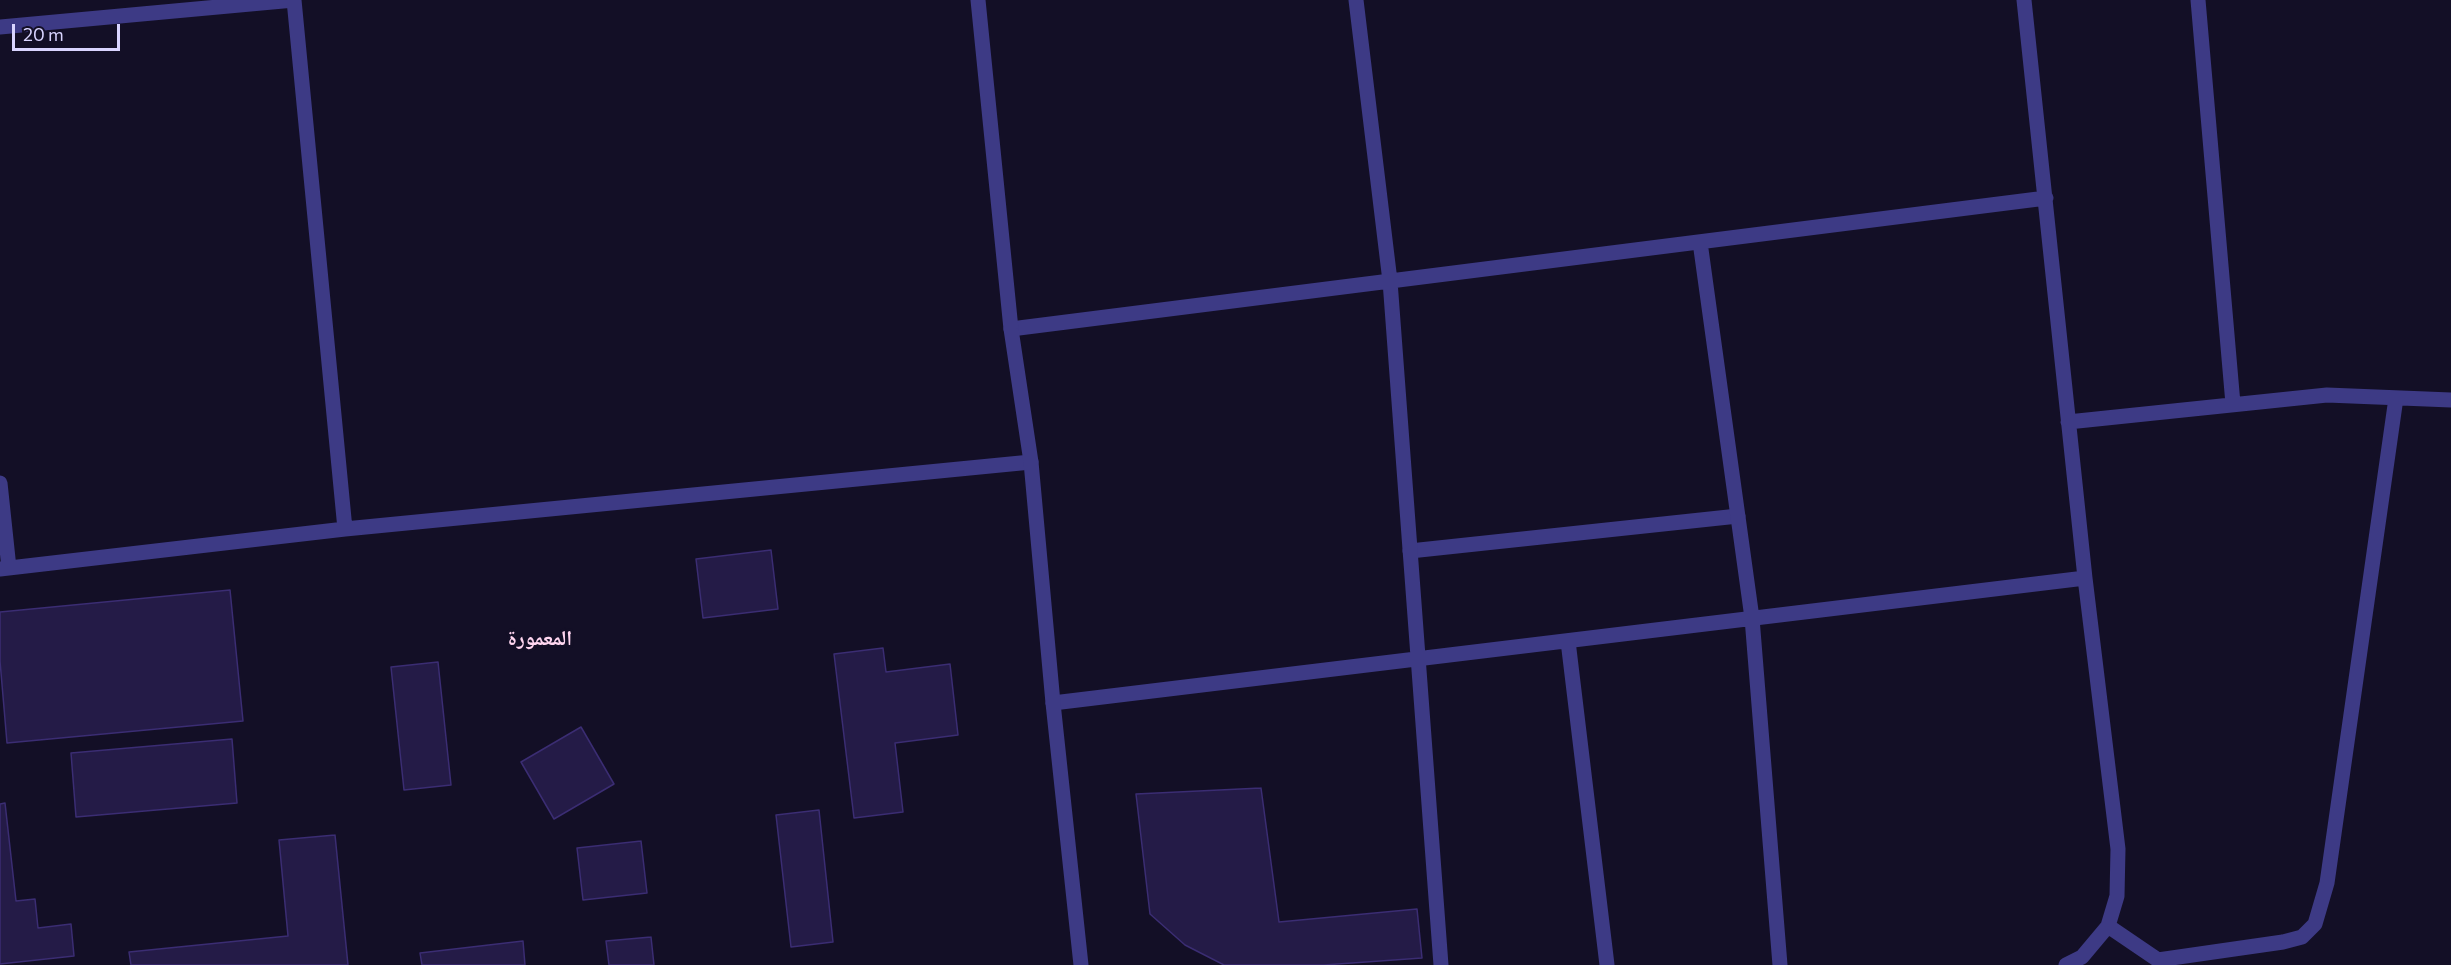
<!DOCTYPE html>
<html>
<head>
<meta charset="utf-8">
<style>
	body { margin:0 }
	#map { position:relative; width:2451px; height:965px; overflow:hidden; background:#130f26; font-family:Commissioner,sans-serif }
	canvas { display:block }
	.scale { position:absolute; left:12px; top:24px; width:108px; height:27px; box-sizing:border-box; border:3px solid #d9d4ff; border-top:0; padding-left:8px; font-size:18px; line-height:21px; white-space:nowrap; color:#d9d4ff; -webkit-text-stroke:4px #130f26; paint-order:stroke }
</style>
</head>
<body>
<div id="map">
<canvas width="2451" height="965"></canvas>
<div class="scale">20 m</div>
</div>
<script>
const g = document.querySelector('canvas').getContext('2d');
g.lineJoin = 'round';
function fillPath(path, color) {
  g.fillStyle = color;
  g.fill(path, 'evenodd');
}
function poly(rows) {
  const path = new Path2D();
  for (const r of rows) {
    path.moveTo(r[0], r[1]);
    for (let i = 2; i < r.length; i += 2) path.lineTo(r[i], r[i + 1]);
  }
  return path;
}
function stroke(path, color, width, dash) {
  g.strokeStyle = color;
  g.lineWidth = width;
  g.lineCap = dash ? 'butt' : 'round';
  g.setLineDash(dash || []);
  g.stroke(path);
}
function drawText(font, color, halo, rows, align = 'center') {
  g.font = font + ' Commissioner,"Noto Naskh Arabic",sans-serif';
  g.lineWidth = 6;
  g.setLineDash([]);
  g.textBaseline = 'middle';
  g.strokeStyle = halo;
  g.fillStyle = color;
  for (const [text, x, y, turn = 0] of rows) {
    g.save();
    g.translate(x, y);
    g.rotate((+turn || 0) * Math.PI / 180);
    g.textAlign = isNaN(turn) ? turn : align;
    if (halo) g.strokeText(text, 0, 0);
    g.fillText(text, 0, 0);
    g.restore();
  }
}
const building = poly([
	[771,550,778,609,703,618,696,559,771,550],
	[230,590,243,721,7,743,0,661,0,612,230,590],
	[883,648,886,672,950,664,958,735,895,743,903,812,854,818,834,654,883,648],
	[438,662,451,785,404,790,391,667,438,662],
	[581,727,614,784,554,819,521,762,581,727],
	[232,739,237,803,76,817,71,753,232,739],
	[1261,788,1279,922,1417,909,1422,958,1324,965,1224,965,1185,945,1150,914,1136,794,1261,788],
	[5,803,16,901,35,899,38,928,71,924,74,956,0,964,0,804,5,803],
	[819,810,833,942,791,947,776,815,819,810],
	[335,835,348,965,131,965,129,952,288,936,279,840,335,835],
	[641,841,647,893,583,900,577,848,641,841],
	[651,937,654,965,609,965,606,941,651,937],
	[523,941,525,965,422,965,420,953,523,941]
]);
const service = poly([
	[1410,551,1738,516]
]);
const minor = poly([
	[294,0,345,529],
	[1356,0,1390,281,1441,965],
	[2024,0,2085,578,2118,849,2117,896,2108,926,2082,957,2066,965],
	[2198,0,2233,404],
	[0,27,294,0],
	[1700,242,1752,618,1780,965],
	[1011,329,2046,198],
	[2068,422,2327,395,2451,400],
	[0,483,9,568],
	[0,569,345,529,1031,462],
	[1568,641,1607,965],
	[1053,703,2085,578],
	[2108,926,2158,960,2283,942,2302,937,2315,924,2327,883,2396,398]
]);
const tertiary = poly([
	[978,0,1011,329,1031,462,1053,703,1081,965]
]);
const districtNames = [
	["المعمورة",540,638]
];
fillPath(building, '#241b47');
stroke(building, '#3b2d73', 1.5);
stroke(service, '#3d3a85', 15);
stroke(minor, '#3d3a85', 15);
stroke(tertiary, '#3d3a85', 15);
drawText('bold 21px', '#ffd6f0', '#130f26', districtNames);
</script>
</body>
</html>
